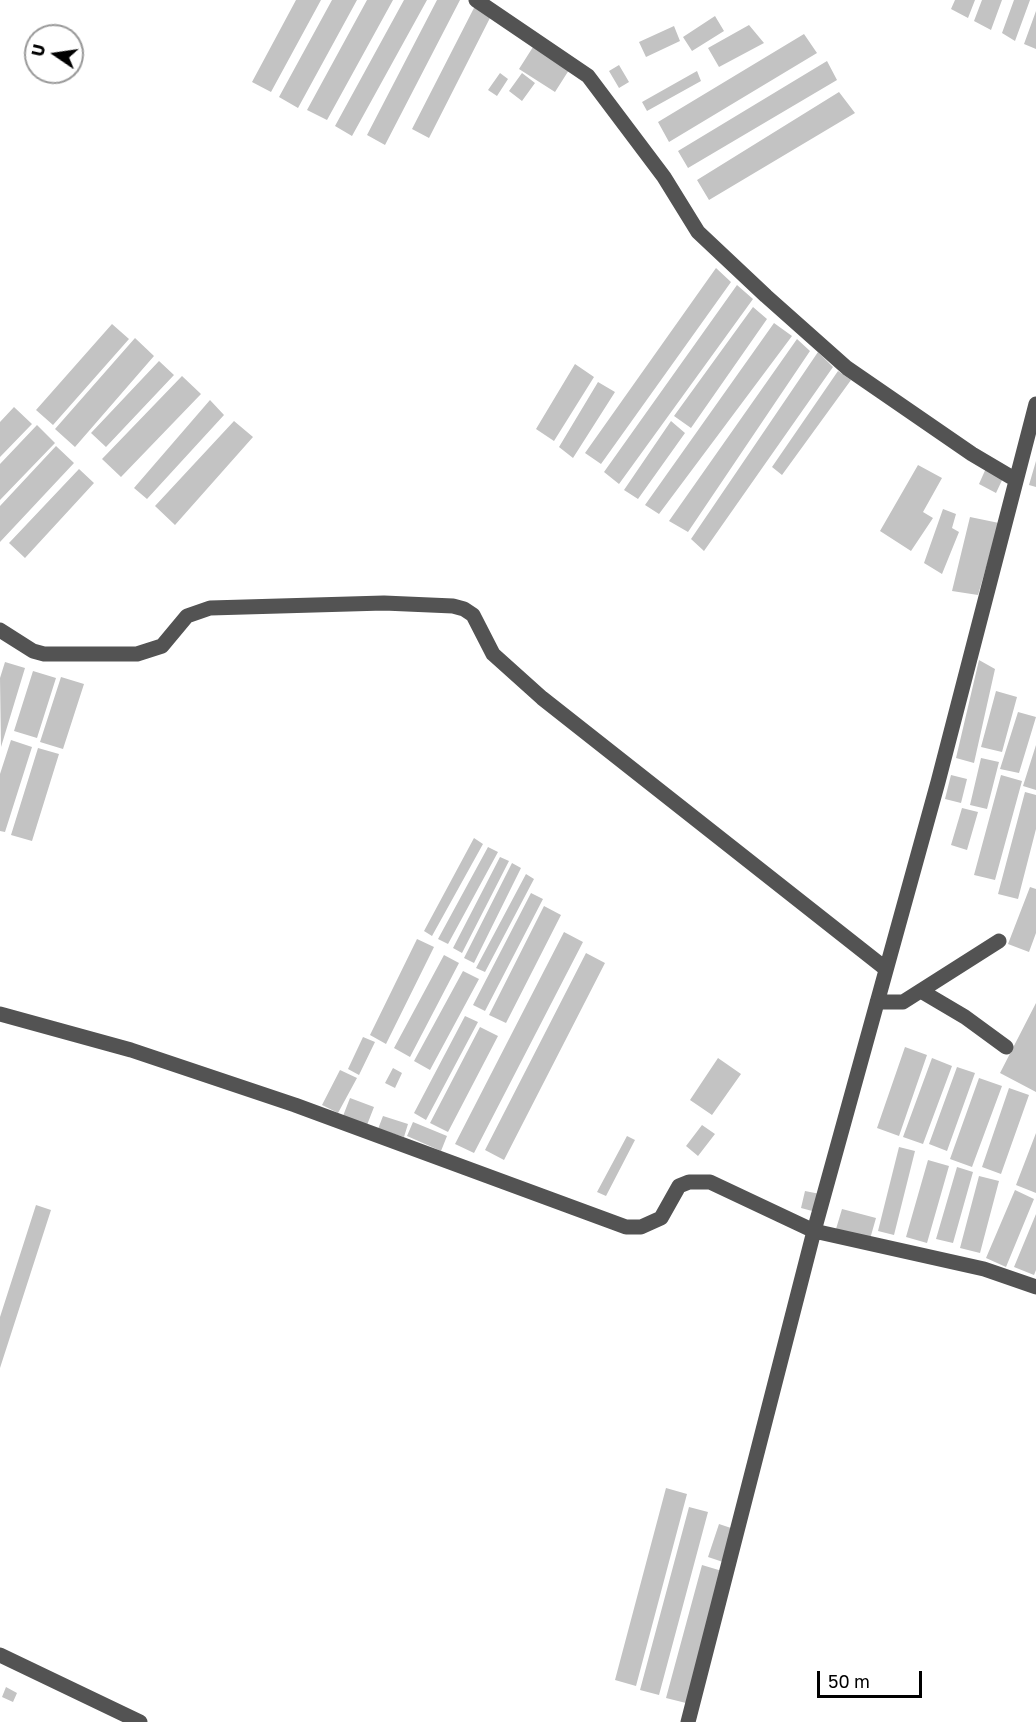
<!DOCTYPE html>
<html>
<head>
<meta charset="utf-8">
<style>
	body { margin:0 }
	#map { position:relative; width:1036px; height:1722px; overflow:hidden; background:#fff; font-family:"Golos Text",sans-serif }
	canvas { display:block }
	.north { position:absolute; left:24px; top:24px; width:60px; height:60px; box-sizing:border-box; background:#fff; border:2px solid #999; border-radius:50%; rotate:283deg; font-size:16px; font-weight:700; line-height:24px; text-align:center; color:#000 }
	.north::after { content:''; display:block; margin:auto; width:21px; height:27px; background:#000; clip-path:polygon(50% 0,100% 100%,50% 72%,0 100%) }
	.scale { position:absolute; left:817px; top:1671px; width:105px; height:27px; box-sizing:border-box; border:3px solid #000; border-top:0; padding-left:8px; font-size:18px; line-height:21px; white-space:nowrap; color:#000; -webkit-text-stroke:4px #fff; paint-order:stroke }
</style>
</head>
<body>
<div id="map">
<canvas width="1036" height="1722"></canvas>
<div class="north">U</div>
<div class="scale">50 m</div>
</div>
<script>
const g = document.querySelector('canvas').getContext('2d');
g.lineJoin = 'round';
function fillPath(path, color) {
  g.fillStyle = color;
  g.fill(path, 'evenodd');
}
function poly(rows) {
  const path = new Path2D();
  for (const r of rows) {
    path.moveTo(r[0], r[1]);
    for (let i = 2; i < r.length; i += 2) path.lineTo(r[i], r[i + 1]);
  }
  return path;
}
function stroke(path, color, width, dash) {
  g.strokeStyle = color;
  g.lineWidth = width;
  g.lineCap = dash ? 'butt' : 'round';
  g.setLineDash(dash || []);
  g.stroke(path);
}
const building = poly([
	[296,0,321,0,271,92,252,82],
	[332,0,357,0,298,108,279,97],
	[367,0,393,0,327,120,307,110],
	[404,0,427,0,352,136,335,126],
	[437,0,460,0,385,145,367,135],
	[955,0,975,0,968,18,951,9],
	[982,0,1002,0,991,30,974,21],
	[1014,0,1030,0,1015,41,1002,33],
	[476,4,493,12,429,138,412,129],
	[1036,11,1036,49,1024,44],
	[715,16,724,31,692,51,683,37],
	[749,25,764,43,719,67,708,48],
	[674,26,680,41,646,57,639,42],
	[804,34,817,53,669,142,658,122],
	[533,47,569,70,555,92,519,69],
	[827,61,837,80,688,168,678,151],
	[619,65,629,82,619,88,609,71],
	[697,71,701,81,647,111,642,102],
	[500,73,508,79,497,96,488,90],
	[522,73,535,83,522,101,509,91],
	[839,92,855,113,709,200,697,180],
	[716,268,731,282,601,464,585,453],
	[737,285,753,299,619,484,604,472],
	[753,307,767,319,691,428,674,416],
	[774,323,792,336,659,514,645,505],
	[112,324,129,339,53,425,36,410],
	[135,338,154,356,75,447,55,429],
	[797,339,810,351,688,532,669,521],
	[818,352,833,367,704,551,691,539],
	[159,361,174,375,106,447,91,433],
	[575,364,594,377,554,441,536,429],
	[838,371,851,380,782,475,772,467],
	[182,376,201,394,121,477,102,459],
	[598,382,615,392,573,458,559,447],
	[210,400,224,415,147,499,134,488],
	[14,407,32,424,0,457,0,422],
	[234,421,253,437,175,525,155,506],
	[671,421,685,433,638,499,624,490],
	[37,425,55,443,0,500,0,464],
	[56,446,74,463,0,542,0,506],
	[1036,461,1036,487,1029,485],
	[918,465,942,478,923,512,933,518,911,551,880,531],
	[987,466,1004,476,996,493,979,484],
	[79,469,94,483,25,558,9,543],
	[943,509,956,514,952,528,959,532,942,574,924,563],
	[970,517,999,523,978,595,952,591],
	[979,660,995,669,974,763,956,758],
	[5,662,25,668,1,747,0,678],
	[33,671,56,678,37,738,14,731],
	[61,677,84,684,63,749,40,742],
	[996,691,1017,697,1002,752,981,747],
	[1018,712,1036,717,1019,773,1000,769],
	[11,740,32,747,5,832,0,831,0,774],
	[1036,745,1036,790,1023,786],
	[38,748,59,754,32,841,11,835],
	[981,758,999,762,987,809,970,805],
	[951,775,967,779,961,803,945,799],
	[1001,775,1022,781,995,880,974,875],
	[1025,792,1036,795,1036,829,1018,899,998,894],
	[962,808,978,812,967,850,951,845],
	[474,838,483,844,432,936,424,931],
	[488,847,498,852,448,944,438,939],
	[500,857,509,861,462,953,453,948],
	[512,863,521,868,474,963,464,958],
	[526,874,534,879,485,972,476,968],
	[1030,887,1036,889,1036,933,1029,952,1008,944],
	[531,893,543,899,485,1011,473,1005],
	[544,906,561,915,506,1023,489,1015],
	[564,932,583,942,474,1153,455,1144],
	[417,939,434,947,386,1044,370,1035],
	[586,953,605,963,504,1160,485,1150],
	[444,955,459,963,410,1057,394,1048],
	[463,971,479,979,430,1070,414,1061],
	[1036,1003,1036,1092,1000,1073],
	[465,1016,478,1022,426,1120,414,1113],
	[480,1027,498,1036,448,1132,430,1123],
	[363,1037,375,1042,359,1075,348,1069],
	[905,1047,927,1055,899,1136,877,1128],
	[718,1058,741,1074,712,1115,690,1100],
	[932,1058,952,1066,923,1144,903,1137],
	[957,1067,975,1073,947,1151,929,1144],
	[393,1068,402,1073,395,1088,385,1083],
	[340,1070,357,1078,338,1113,322,1105],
	[979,1078,1002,1086,972,1167,950,1159],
	[1009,1088,1029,1095,1001,1174,982,1167],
	[350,1098,374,1107,367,1125,343,1116],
	[383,1116,408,1124,404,1137,378,1129],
	[413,1122,447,1136,441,1151,407,1136],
	[702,1125,715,1134,698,1156,686,1146],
	[1036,1133,1036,1193,1016,1185],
	[627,1136,635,1140,606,1196,597,1192],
	[899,1147,915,1151,894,1235,878,1231],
	[928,1160,949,1166,927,1243,906,1237],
	[957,1167,973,1172,953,1243,936,1239],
	[979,1176,999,1181,980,1253,960,1248],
	[1015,1190,1034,1199,1006,1267,986,1258],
	[805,1191,820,1194,816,1212,801,1208],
	[36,1205,51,1210,0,1368,0,1317],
	[842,1209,876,1218,870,1239,836,1229],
	[1036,1214,1036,1270,1034,1275,1014,1267],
	[666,1488,687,1494,636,1686,615,1680],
	[689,1507,708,1512,659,1695,640,1690],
	[719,1524,734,1529,723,1562,708,1557],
	[702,1565,722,1571,686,1703,666,1698],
	[6,1687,17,1693,13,1702,2,1697]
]);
const minor = poly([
	[476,0,588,76,664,177,698,232,766,296,847,368,972,454,1016,480],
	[0,630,33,651,44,654,137,654,162,646,187,616,210,608,384,603,453,606,464,609,473,615,493,654,542,698,886,969],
	[921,991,965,1017,1006,1047],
	[877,1002,903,1002,999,941],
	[0,1014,131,1050,295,1105,626,1227,641,1227,661,1218,679,1186,689,1182,710,1182,814,1231,984,1269,1036,1287],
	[0,1655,140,1722],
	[688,1722,814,1231,938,782,1036,404]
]);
fillPath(building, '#c3c3c3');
stroke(minor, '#535353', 15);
</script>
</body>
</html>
